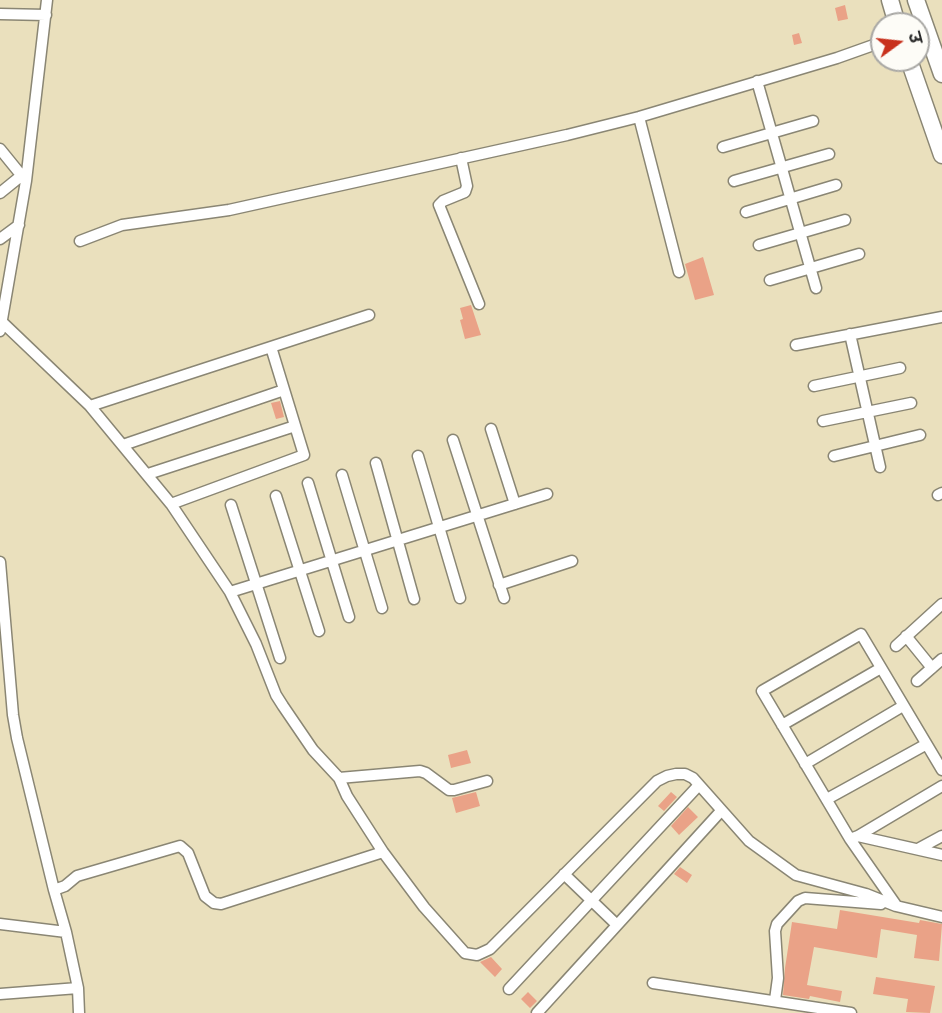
<!DOCTYPE html>
<html>
<head>
<meta charset="utf-8">
<style>
	body { margin:0 }
	#map { position:relative; width:942px; height:1013px; overflow:hidden; background:#eae0bd; font-family:"Patrick Hand","Playpen Sans Deva",sans-serif }
	canvas { display:block }
	.north { position:absolute; left:870px; top:12px; width:60px; height:60px; box-sizing:border-box; background:#fdfcf7; border:2px solid #a9a8a5; border-radius:50%; rotate:75deg; font-size:16px; font-weight:700; line-height:24px; text-align:center; color:#2b2b2b }
	.north::after { content:''; display:block; margin:auto; width:21px; height:27px; background:#c8321e; clip-path:polygon(50% 0,100% 100%,50% 72%,0 100%) }
</style>
</head>
<body>
<div id="map">
<canvas width="942" height="1013"></canvas>
<div class="north">उ</div>
</div>
<script>
const g = document.querySelector('canvas').getContext('2d');
g.lineJoin = 'round';
function fillPath(path, color) {
  g.fillStyle = color;
  g.fill(path, 'evenodd');
}
function poly(rows) {
  const path = new Path2D();
  for (const r of rows) {
    path.moveTo(r[0], r[1]);
    for (let i = 2; i < r.length; i += 2) path.lineTo(r[i], r[i + 1]);
  }
  return path;
}
function stroke(path, color, width, dash) {
  g.strokeStyle = color;
  g.lineWidth = width;
  g.lineCap = dash ? 'butt' : 'round';
  g.setLineDash(dash || []);
  g.stroke(path);
}
const building = poly([
	[845,5,848,19,838,21,835,8],
	[799,33,802,43,794,45,792,35],
	[703,257,714,295,695,300,685,264],
	[471,305,481,335,465,339,460,320,463,319,460,308],
	[280,401,284,417,276,419,271,403],
	[467,750,471,763,451,768,448,755],
	[476,792,480,806,456,813,452,798],
	[671,792,677,797,664,811,658,806],
	[688,807,698,817,679,835,671,826],
	[680,867,692,875,687,883,674,874],
	[840,910,919,923,920,920,942,924,939,961,914,958,917,935,881,929,877,958,814,947,807,985,842,991,840,1002,810,996,809,999,783,995,785,968,792,922,837,929],
	[491,957,502,969,495,977,480,962],
	[876,977,935,986,930,1013,906,1012,908,999,873,994],
	[528,992,537,1001,530,1008,521,999]
]);
const minor = poly([
	[0,14,46,15],
	[757,81,816,288],
	[639,117,679,272],
	[723,147,813,121],
	[0,149,26,181],
	[461,158,467,186,465,192,443,201,439,205,479,304],
	[734,181,829,154],
	[0,193,21,176],
	[746,212,836,185],
	[0,239,19,225],
	[80,241,122,225,229,210,567,135,639,117,837,58,882,42],
	[759,245,845,220],
	[770,280,859,254],
	[0,320,90,406,171,504,230,592,256,644,276,695,283,706,313,750,339,778,347,796,383,852,424,907,465,953,477,955,490,949,657,781,667,776,676,774,685,774,693,778,749,841,796,875,866,894,896,906,942,917],
	[0,331,26,181,47,0],
	[850,334,880,467],
	[796,345,942,317],
	[814,386,900,368],
	[90,406,369,315],
	[823,421,911,403],
	[491,429,515,504],
	[453,440,504,598],
	[123,445,284,390],
	[418,456,460,598],
	[834,456,920,435],
	[376,463,414,599],
	[148,474,295,426],
	[342,475,382,608],
	[308,483,349,617],
	[938,495,942,493],
	[276,496,319,631],
	[171,504,304,455,271,347],
	[231,505,280,658],
	[0,562,13,715,17,738,54,890,66,932,78,988,79,1013],
	[499,585,572,561],
	[230,592,547,494],
	[906,636,932,668],
	[896,646,942,604],
	[917,681,942,659],
	[782,725,881,668],
	[805,764,903,706],
	[339,778,420,771,426,773,449,790,454,790,487,781],
	[827,799,925,745],
	[858,836,942,855],
	[850,839,858,836,942,786],
	[918,849,942,836],
	[564,874,617,925],
	[54,890,65,886,77,876,180,846,188,853,205,896,214,903,221,904,383,852],
	[896,905,850,839,762,691,861,634,942,770],
	[0,924,66,932],
	[653,983,851,1013],
	[509,989,699,785],
	[0,994,78,988],
	[775,1000,778,978,775,931,777,924,798,901,805,898,881,904],
	[537,1013,721,811]
]);
const highway = poly([
	[890,0,897,24],
	[916,0,942,74],
	[909,60,942,155]
]);
fillPath(building, '#eaa287');
stroke(minor, '#8a8674', 13);
stroke(highway, '#8a8674', 19);
stroke(minor, '#fff', 10);
stroke(highway, '#fff', 16);
</script>
</body>
</html>
